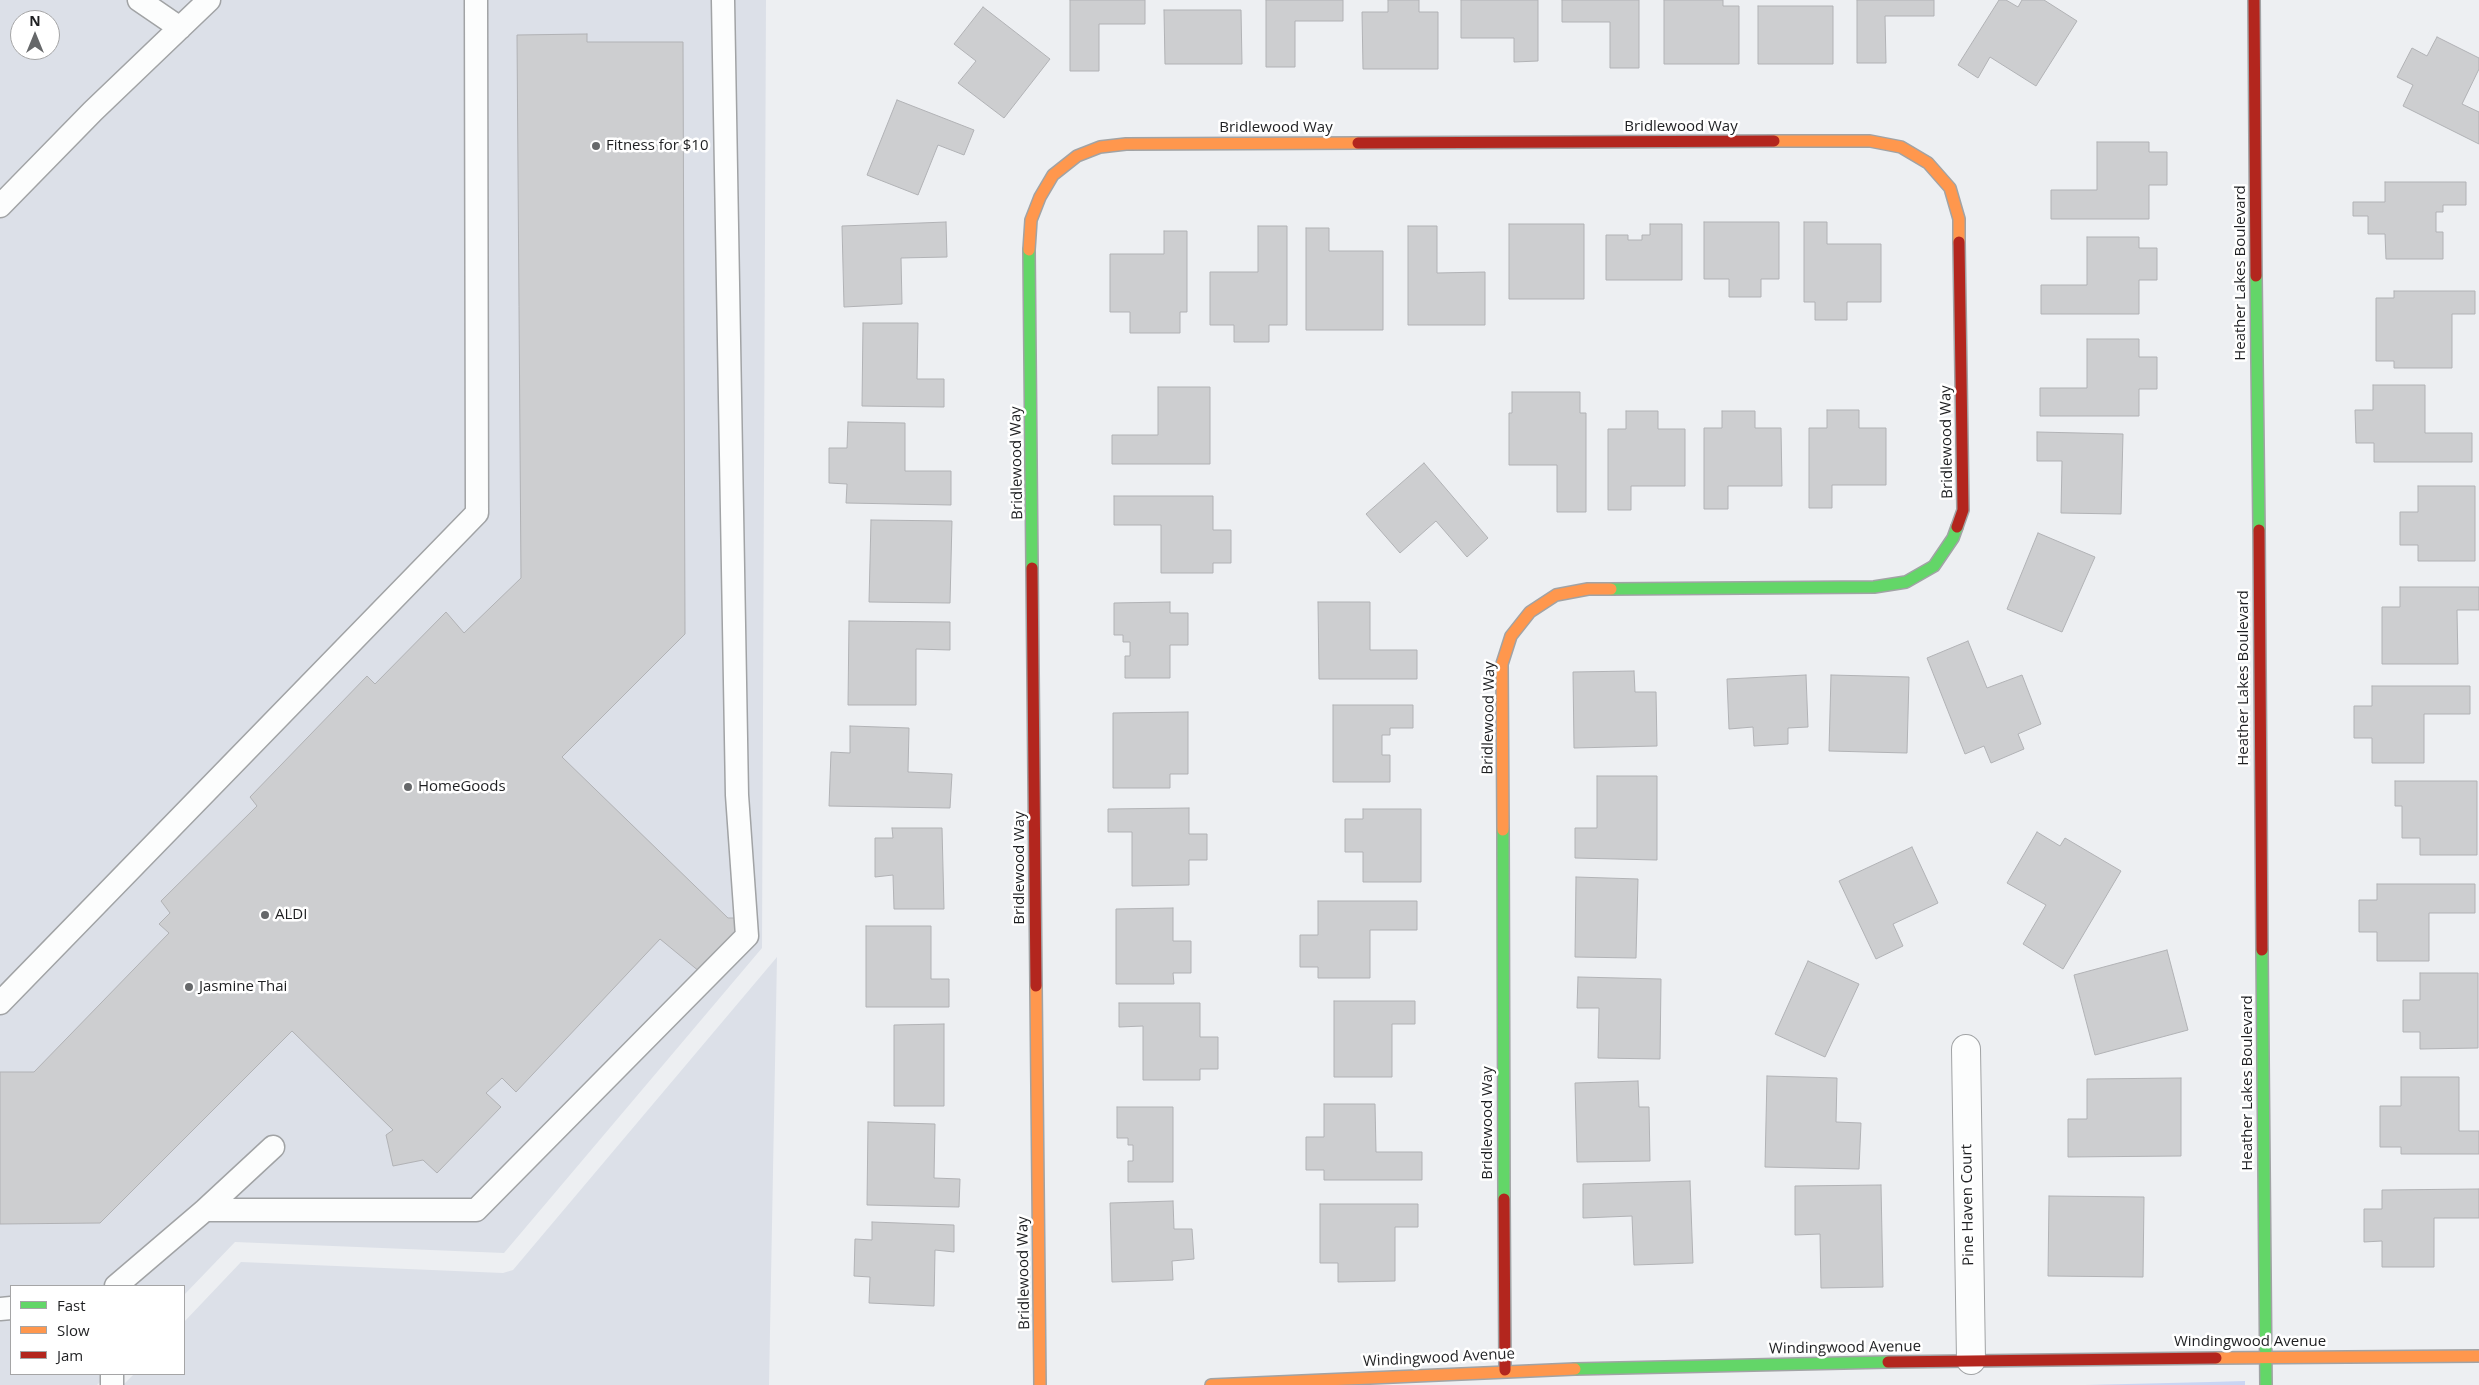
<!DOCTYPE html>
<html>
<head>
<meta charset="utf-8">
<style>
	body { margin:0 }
	#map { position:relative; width:2479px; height:1385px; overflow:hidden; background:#edeff2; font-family:"Open Sans",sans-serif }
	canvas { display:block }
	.legend { position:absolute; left:10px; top:1285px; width:175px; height:90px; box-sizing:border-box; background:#fff; border:1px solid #a5a5a6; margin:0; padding:6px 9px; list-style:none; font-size:15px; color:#1e1f21 }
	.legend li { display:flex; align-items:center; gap:10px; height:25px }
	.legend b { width:25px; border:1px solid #a5a5a6 }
	.north { position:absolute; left:10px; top:10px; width:50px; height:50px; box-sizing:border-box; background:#fff; border:1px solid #a5a5a6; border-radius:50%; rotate:0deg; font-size:14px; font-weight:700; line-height:20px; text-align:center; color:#1e1f21 }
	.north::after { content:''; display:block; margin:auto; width:18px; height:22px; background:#66686a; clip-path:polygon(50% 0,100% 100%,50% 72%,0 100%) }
</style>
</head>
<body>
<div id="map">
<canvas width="2479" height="1385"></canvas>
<ul class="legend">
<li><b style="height:6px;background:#63d668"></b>Fast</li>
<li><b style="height:6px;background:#ff974d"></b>Slow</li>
<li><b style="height:6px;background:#b3261e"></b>Jam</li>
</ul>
<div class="north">N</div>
</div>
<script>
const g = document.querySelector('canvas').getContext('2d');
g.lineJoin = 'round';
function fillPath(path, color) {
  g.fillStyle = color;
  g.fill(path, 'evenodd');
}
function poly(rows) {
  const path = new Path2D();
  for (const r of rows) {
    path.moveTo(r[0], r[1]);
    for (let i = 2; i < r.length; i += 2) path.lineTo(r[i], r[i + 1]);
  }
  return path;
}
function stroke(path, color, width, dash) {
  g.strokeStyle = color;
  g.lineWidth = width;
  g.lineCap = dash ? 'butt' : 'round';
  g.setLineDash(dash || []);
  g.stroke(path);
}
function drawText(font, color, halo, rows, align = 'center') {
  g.font = font + ' "Open Sans",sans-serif';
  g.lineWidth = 5;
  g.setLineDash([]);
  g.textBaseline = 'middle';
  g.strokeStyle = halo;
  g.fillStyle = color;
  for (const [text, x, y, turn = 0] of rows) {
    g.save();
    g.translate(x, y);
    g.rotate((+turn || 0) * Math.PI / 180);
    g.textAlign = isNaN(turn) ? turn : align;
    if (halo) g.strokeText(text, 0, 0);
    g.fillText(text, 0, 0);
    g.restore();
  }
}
const built = poly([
	[0,0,766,0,762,948,504,1253,235,1242,184,1295,184,1286,11,1286,11,1374,108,1374,97,1385,0,1385],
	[20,20,50,20,50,50,20,50],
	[777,957,769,1385,123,1385,134,1374,184,1374,184,1322,241,1262,503,1273,513,1270]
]);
const green = poly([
	[2245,1381,2245,1385,2085,1385,2210,1382]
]);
const building = poly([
	[1070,0,1145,0,1145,24,1099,24,1099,71,1070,71,1070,0],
	[1266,0,1343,0,1343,21,1295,21,1295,67,1266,67,1266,0],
	[1388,0,1419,0,1419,12,1438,12,1438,69,1363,69,1362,12,1388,12,1388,0],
	[1461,0,1538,0,1538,61,1514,62,1514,38,1461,38,1461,0],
	[1562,0,1639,0,1639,68,1610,68,1610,22,1562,22,1562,0],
	[1664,0,1723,0,1723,6,1739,6,1739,64,1664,64,1664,0],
	[1857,0,1934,0,1934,16,1885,16,1886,63,1857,63,1857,0],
	[1999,0,2006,0,2018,7,2022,0,2044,0,2077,21,2036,86,1990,57,1978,78,1958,65,1999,0],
	[1758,6,1833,6,1833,64,1758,64,1758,6],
	[983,7,1050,59,1004,118,958,83,976,61,954,44,983,7],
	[1164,10,1241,10,1242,64,1165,64,1164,10],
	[587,34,587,42,683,42,685,634,562,757,728,918,735,918,736,935,700,972,660,939,516,1092,502,1078,486,1093,501,1107,437,1173,423,1160,393,1166,386,1135,393,1130,292,1031,100,1223,0,1224,0,1072,34,1072,169,933,159,924,170,913,161,901,257,806,250,797,367,676,375,684,446,612,464,633,521,578,517,35,587,34],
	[2437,37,2479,58,2479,69,2462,104,2479,112,2479,144,2403,106,2413,85,2397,77,2412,48,2427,56,2437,37],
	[897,100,974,130,964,155,938,145,918,195,867,175,897,100],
	[2097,142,2149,142,2149,152,2167,152,2167,185,2149,185,2149,219,2051,219,2051,190,2097,190,2097,142],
	[2385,182,2466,182,2466,205,2443,205,2443,212,2436,212,2436,232,2443,232,2443,259,2386,259,2385,234,2368,234,2368,216,2353,216,2353,202,2385,202,2385,182],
	[946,222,947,257,901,258,902,304,844,307,842,226,946,222],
	[1704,222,1779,222,1779,279,1761,279,1761,297,1729,297,1729,279,1704,279,1704,222],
	[1804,222,1827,222,1827,244,1881,244,1881,302,1847,302,1847,320,1815,320,1815,302,1804,302,1804,222],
	[1509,224,1584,224,1584,299,1509,299,1509,224],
	[1650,224,1682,224,1682,280,1606,280,1606,235,1628,235,1628,240,1642,240,1642,235,1650,235,1650,224],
	[1258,226,1287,226,1287,325,1269,325,1269,342,1234,342,1234,325,1210,325,1210,272,1258,272,1258,226],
	[1408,226,1437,226,1437,273,1485,272,1485,325,1408,325,1408,226],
	[1306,228,1329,228,1329,251,1383,251,1383,330,1306,330,1306,228],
	[1164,231,1187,231,1187,312,1180,312,1180,333,1130,333,1130,312,1110,312,1110,254,1164,254,1164,231],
	[2087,237,2139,237,2139,248,2157,248,2157,280,2139,280,2139,314,2041,314,2041,285,2087,285,2087,237],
	[2394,291,2475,291,2475,314,2452,314,2452,368,2394,368,2394,361,2376,361,2376,298,2394,298,2394,291],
	[863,323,918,323,917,379,944,379,944,407,862,406,863,323],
	[2087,339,2139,339,2139,357,2157,357,2157,389,2139,389,2139,416,2040,416,2040,388,2087,388,2087,339],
	[2373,385,2425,385,2425,433,2472,433,2472,462,2374,462,2374,443,2356,443,2355,410,2373,410,2373,385],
	[1158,387,1210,387,1210,464,1112,464,1112,435,1158,435,1158,387],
	[1512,392,1580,392,1580,413,1586,413,1586,512,1557,512,1557,465,1509,465,1509,413,1512,413,1512,392],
	[1827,410,1859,410,1859,428,1886,428,1886,485,1832,485,1832,508,1809,508,1809,428,1827,428,1827,410],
	[1626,411,1658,411,1658,429,1685,429,1685,486,1631,486,1631,510,1608,510,1608,429,1626,429,1626,411],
	[1722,411,1755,411,1755,428,1781,428,1782,486,1728,486,1728,509,1704,509,1704,428,1722,428,1722,411],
	[848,422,905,423,905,471,951,471,951,505,846,503,847,484,829,483,829,448,847,448,848,422],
	[2037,432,2123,434,2121,514,2061,513,2062,461,2037,461,2037,432],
	[1424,463,1488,538,1467,557,1436,521,1400,553,1366,514,1424,463],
	[2418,486,2475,486,2475,561,2418,561,2418,545,2400,545,2400,512,2418,512,2418,486],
	[1114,496,1213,496,1213,530,1231,530,1231,563,1213,563,1213,573,1161,573,1161,525,1114,525,1114,496],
	[871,520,952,521,950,603,869,602,871,520],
	[2038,533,2095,557,2062,632,2007,609,2038,533],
	[2400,587,2479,587,2479,610,2457,610,2458,664,2382,664,2382,607,2400,607,2400,587],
	[1170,602,1170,613,1188,613,1188,645,1170,645,1170,678,1125,678,1125,656,1130,656,1130,642,1123,642,1123,635,1114,635,1114,603,1170,602],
	[1318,602,1370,602,1370,650,1417,650,1417,679,1319,679,1318,602],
	[849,621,950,622,950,650,916,649,916,705,848,705,849,621],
	[1968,641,1987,688,2022,675,2041,724,2018,734,2024,749,1991,763,1984,746,1965,754,1927,658,1968,641],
	[1634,671,1635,692,1656,692,1657,746,1574,748,1573,672,1634,671],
	[1806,675,1808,727,1788,728,1788,744,1754,746,1753,727,1729,729,1727,679,1806,675],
	[1831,675,1909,677,1907,753,1829,751,1831,675],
	[2372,686,2470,686,2470,714,2424,714,2424,763,2372,763,2372,738,2354,738,2354,706,2372,706,2372,686],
	[1333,705,1413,705,1413,728,1390,728,1390,735,1382,735,1382,755,1390,755,1390,782,1333,782,1333,705],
	[1188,712,1188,774,1170,774,1170,788,1113,788,1113,713,1188,712],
	[850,726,909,728,908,772,952,774,950,808,829,806,831,752,850,753,850,726],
	[1597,776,1657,776,1657,860,1575,858,1575,828,1597,828,1597,776],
	[2395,781,2477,781,2477,855,2420,855,2420,838,2402,838,2402,806,2395,806,2395,781],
	[1189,808,1189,834,1207,834,1207,860,1189,860,1189,885,1132,886,1132,832,1108,832,1108,809,1189,808],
	[1363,809,1421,809,1421,882,1363,882,1363,852,1345,852,1345,819,1363,819,1363,809],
	[892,828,942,828,944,909,894,909,893,875,875,877,875,838,893,838,892,828],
	[2037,832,2060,846,2065,838,2121,871,2063,969,2023,944,2046,905,2007,883,2037,832],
	[1912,847,1938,903,1893,924,1903,946,1876,959,1839,881,1912,847],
	[1576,877,1638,879,1636,958,1575,957,1576,877],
	[2377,884,2475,884,2475,913,2429,913,2429,961,2377,961,2377,932,2359,932,2359,900,2377,900,2377,884],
	[1318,901,1417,901,1417,930,1370,930,1370,978,1318,978,1318,967,1300,967,1300,935,1318,935,1318,901],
	[1173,908,1173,941,1191,941,1191,973,1173,973,1174,984,1116,984,1116,909,1173,908],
	[866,926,931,926,931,979,949,979,949,1007,866,1007,866,926],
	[2167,950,2188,1030,2095,1055,2074,975,2167,950],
	[1808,961,1859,984,1825,1057,1775,1034,1808,961],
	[2420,973,2478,973,2478,1048,2420,1049,2420,1032,2403,1032,2403,1000,2420,1000,2420,973],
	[1578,977,1661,979,1660,1059,1598,1058,1599,1008,1577,1008,1578,977],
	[1334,1001,1415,1001,1415,1024,1392,1024,1392,1077,1334,1077,1334,1001],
	[1119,1003,1200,1003,1200,1037,1218,1037,1218,1069,1200,1069,1200,1080,1143,1080,1143,1026,1119,1027,1119,1003],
	[944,1024,944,1106,894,1106,894,1025,944,1024],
	[1767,1076,1837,1078,1836,1122,1861,1123,1859,1169,1765,1167,1767,1076],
	[2401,1077,2459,1077,2459,1131,2479,1131,2479,1154,2401,1154,2401,1147,2380,1147,2380,1106,2401,1106,2401,1077],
	[2181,1078,2181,1156,2068,1157,2068,1119,2087,1119,2087,1079,2181,1078],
	[1638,1081,1639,1107,1649,1107,1650,1161,1577,1162,1575,1083,1638,1081],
	[1324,1104,1375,1104,1376,1152,1422,1152,1422,1180,1324,1180,1324,1170,1306,1170,1306,1137,1324,1137,1324,1104],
	[1117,1107,1173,1107,1173,1182,1128,1182,1128,1161,1133,1161,1133,1145,1128,1145,1128,1138,1117,1138,1117,1107],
	[868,1122,935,1124,934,1178,960,1179,959,1207,867,1205,868,1122],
	[1690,1181,1693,1263,1634,1265,1632,1216,1583,1218,1583,1184,1690,1181],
	[1881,1185,1883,1287,1821,1288,1820,1234,1795,1235,1795,1186,1881,1185],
	[2479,1189,2479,1218,2434,1218,2434,1267,2382,1267,2382,1241,2364,1242,2364,1209,2382,1209,2382,1190,2479,1189],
	[2049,1196,2144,1197,2143,1277,2048,1276,2049,1196],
	[1173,1201,1174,1229,1192,1229,1194,1259,1172,1261,1173,1280,1112,1282,1110,1203,1173,1201],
	[1320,1204,1418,1204,1418,1227,1395,1227,1395,1281,1338,1282,1338,1263,1320,1263,1320,1204],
	[872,1222,954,1225,954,1252,935,1250,934,1306,869,1303,870,1277,854,1276,855,1239,872,1240,872,1222]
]);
const lane = poly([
	[139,0,180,28],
	[0,206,93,111,209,0],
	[0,1003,477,513,476,0],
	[205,1210,476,1210,747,936,737,795,723,0],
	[116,1286,205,1210,273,1147],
	[0,1309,11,1308],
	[112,1374,112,1385]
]);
const street = poly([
	[1966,1049,1971,1360]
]);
const fast = poly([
	[1029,250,1032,568],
	[2256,276,2259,530],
	[1611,589,1874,587,1906,582,1934,566,1953,538,1957,527],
	[1503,830,1504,1199],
	[2262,950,2266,1385],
	[1575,1369,1888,1362]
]);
const slow = poly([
	[1774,141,1870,141,1901,147,1928,163,1950,188,1959,219,1959,242],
	[1029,250,1031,220,1040,197,1053,175,1077,156,1100,147,1126,144,1358,143],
	[1503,830,1502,664,1511,636,1530,612,1556,595,1588,589,1611,589],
	[1036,986,1040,1385],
	[2216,1358,2479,1356],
	[1211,1385,1575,1369]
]);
const jam = poly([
	[2254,0,2256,276],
	[1358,143,1774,141],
	[1957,527,1963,510,1959,242],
	[2259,530,2262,950],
	[1032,568,1036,986],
	[1504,1199,1505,1370],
	[1888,1362,2216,1358]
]);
const markers = [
	[596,146,5,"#66686a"],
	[408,787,5,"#66686a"],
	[265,915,5,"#66686a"],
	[189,987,5,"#66686a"]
];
const streetNames = [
	["Bridlewood Way",1681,127],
	["Bridlewood Way",1276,128],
	["Heather Lakes Boulevard",2241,273,-90],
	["Bridlewood Way",1947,442,-91],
	["Bridlewood Way",1017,463,-91],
	["Heather Lakes Boulevard",2244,678,-90],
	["Bridlewood Way",1489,718,-89],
	["Bridlewood Way",1020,868,-90],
	["Heather Lakes Boulevard",2248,1083,-90],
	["Bridlewood Way",1488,1123,-90],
	["Pine Haven Court",1968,1205,-91],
	["Bridlewood Way",1024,1273,-91],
	["Windingwood Avenue",2250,1342],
	["Windingwood Avenue",1845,1348,-1],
	["Windingwood Avenue",1439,1358,-3]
];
const poiNames = [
	["Fitness for $10",606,146],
	["HomeGoods",418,787],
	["ALDI",275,915],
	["Jasmine Thai",199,987]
];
fillPath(built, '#dce0e8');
fillPath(green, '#cad5f3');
fillPath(building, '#cdced0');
stroke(building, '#b1b2b5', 1);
stroke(lane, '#a1a3a5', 25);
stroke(street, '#a1a3a5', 30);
stroke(fast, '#a1a3a5', 14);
stroke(slow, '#a1a3a5', 14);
stroke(jam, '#a1a3a5', 14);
stroke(lane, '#fcfdfd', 22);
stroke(street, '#fcfdfd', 28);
stroke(fast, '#63d668', 11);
stroke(slow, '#ff974d', 11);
stroke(jam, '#b3261e', 11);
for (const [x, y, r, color] of markers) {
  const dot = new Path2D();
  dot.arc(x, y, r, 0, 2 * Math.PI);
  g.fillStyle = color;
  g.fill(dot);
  stroke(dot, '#fff', 2);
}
drawText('15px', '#1e1f21', '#fff', streetNames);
drawText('15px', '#1e1f21', '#fff', poiNames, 'left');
</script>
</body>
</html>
